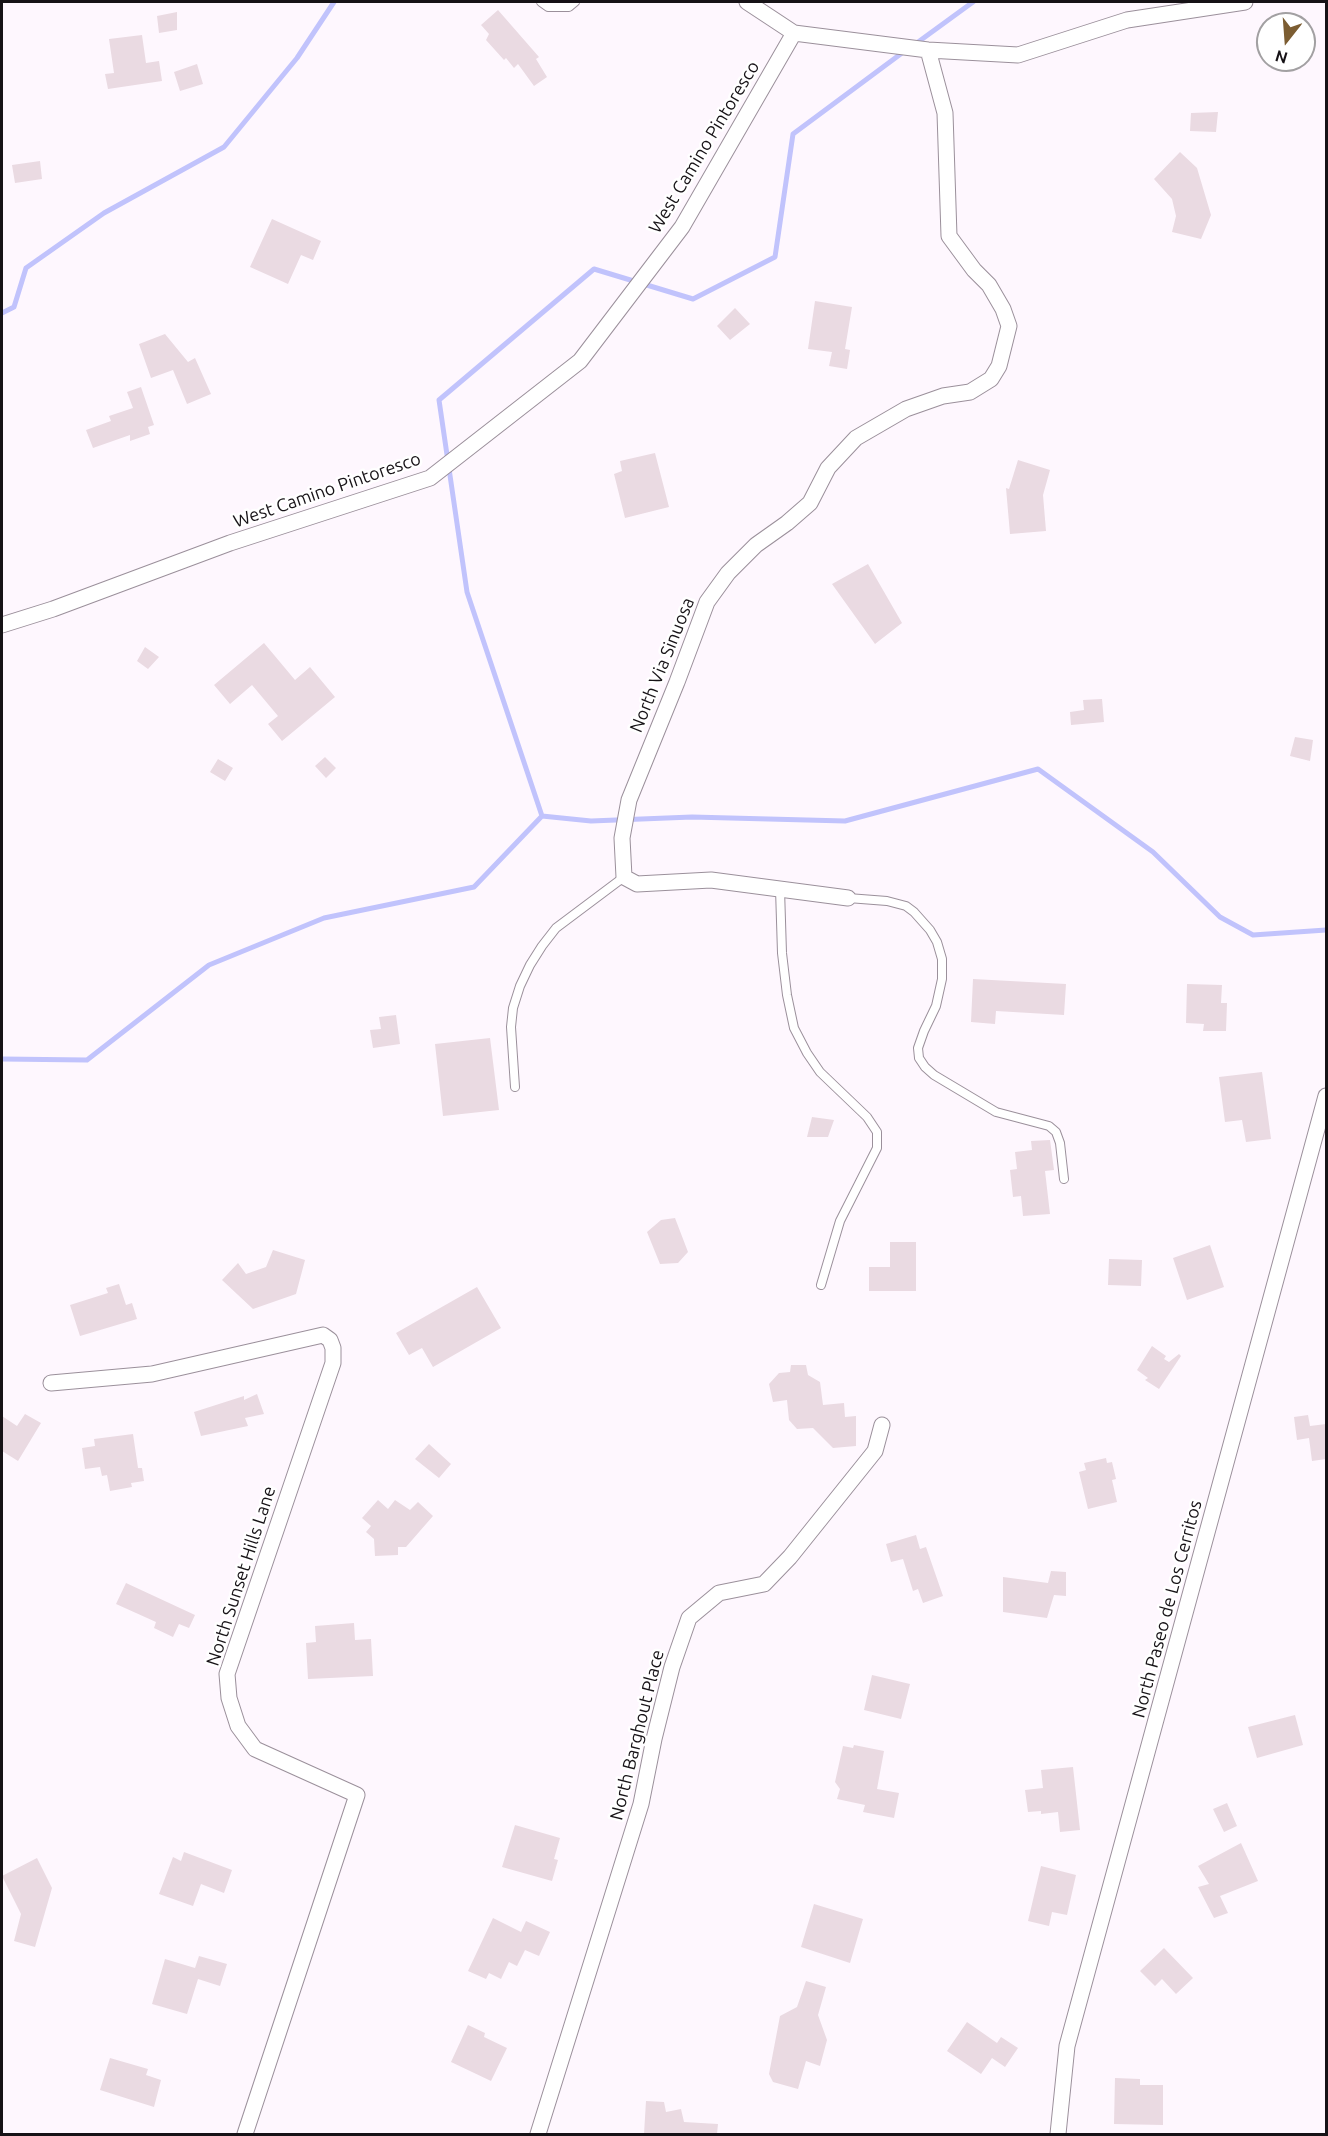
<!DOCTYPE html>
<html>
<head>
<meta charset="utf-8">
<style>
	body { margin:0 }
	#map { position:relative; width:1328px; height:2136px; overflow:hidden; background:#fef7fe; font-family:Ubuntu,sans-serif }
	canvas { display:block }
	.frame { position:absolute; inset:0; border:3px solid #161216; pointer-events:none }
	.north { position:absolute; left:1256px; top:12px; width:60px; height:60px; box-sizing:border-box; background:#fff; border:2px solid #a2a0a2; border-radius:50%; rotate:197deg; font-size:16px; font-weight:700; line-height:24px; text-align:center; color:#161216 }
	.north::after { content:''; display:block; margin:auto; width:21px; height:27px; background:#7c5d32; clip-path:polygon(50% 0,100% 100%,50% 72%,0 100%) }
</style>
</head>
<body>
<div id="map">
<canvas width="1328" height="2136"></canvas>
<div class="frame"></div>
<div class="north">N</div>
</div>
<script>
const g = document.querySelector('canvas').getContext('2d');
g.lineJoin = 'round';
function poly(rows) {
  const path = new Path2D();
  for (const r of rows) {
    path.moveTo(r[0], r[1]);
    for (let i = 2; i < r.length; i += 2) path.lineTo(r[i], r[i + 1]);
  }
  return path;
}
function stroke(path, color, width, dash) {
  g.strokeStyle = color;
  g.lineWidth = width;
  g.lineCap = dash ? 'butt' : 'round';
  g.setLineDash(dash || []);
  g.stroke(path);
}
function fillPath(path, color) {
  g.fillStyle = color;
  g.fill(path, 'evenodd');
}
function drawText(font, color, halo, rows, align = 'center') {
  g.font = font + ' Ubuntu,sans-serif';
  g.lineWidth = 5;
  g.setLineDash([]);
  g.textBaseline = 'middle';
  g.strokeStyle = halo;
  g.fillStyle = color;
  for (const [text, x, y, turn = 0] of rows) {
    g.save();
    g.translate(x, y);
    g.rotate((+turn || 0) * Math.PI / 180);
    g.textAlign = isNaN(turn) ? turn : align;
    if (halo) g.strokeText(text, 0, 0);
    g.fillText(text, 0, 0);
    g.restore();
  }
}
const stream = poly([
	[914,45,973,2],
	[2,313,14,307,26,268,104,213,224,147,297,58,334,2],
	[542,816,467,592,439,400,594,269,693,299,775,257,793,134,906,50],
	[2,1059,87,1060,209,965,324,918,474,887,542,816,591,821,692,817,845,821,1038,769,1153,852,1220,917,1253,935,1326,930]
]);
const building = poly([
	[498,10,539,57,536,59,547,77,534,86,518,64,514,68,506,58,504,60,486,40,489,34,481,25],
	[177,12,177,30,159,33,157,16],
	[142,35,146,63,159,61,162,81,108,89,105,74,114,73,109,39],
	[197,64,203,84,180,91,174,72],
	[1218,112,1216,132,1190,131,1191,113],
	[1180,152,1197,168,1211,215,1201,239,1172,232,1176,216,1172,199,1154,179],
	[40,161,42,179,15,183,12,165],
	[272,219,321,241,313,260,301,255,288,284,250,267],
	[815,301,852,307,845,349,850,350,847,369,829,366,832,352,808,349],
	[735,308,750,324,730,340,717,326],
	[165,334,188,362,195,358,211,394,187,404,173,370,151,378,139,344],
	[141,387,154,425,148,427,150,434,130,441,130,435,93,448,86,430,111,421,109,416,133,408,127,392],
	[655,453,669,507,625,518,614,474,622,471,620,461],
	[1018,460,1050,470,1043,495,1046,531,1010,534,1006,488,1009,489],
	[868,564,902,623,875,644,832,584],
	[264,643,295,680,310,667,335,697,282,741,268,724,278,716,252,685,230,704,214,685],
	[145,647,159,657,148,669,137,661],
	[1102,699,1104,722,1071,725,1070,712,1084,710,1083,700],
	[1295,737,1313,740,1310,761,1290,756],
	[325,757,336,768,326,778,315,766],
	[218,759,233,768,225,781,210,772],
	[973,979,1066,984,1064,1015,996,1011,995,1024,971,1022],
	[1187,984,1222,985,1221,1003,1227,1003,1226,1031,1203,1031,1204,1024,1186,1023],
	[396,1015,400,1044,373,1048,370,1030,381,1029,379,1017],
	[490,1038,499,1110,443,1116,435,1044],
	[1262,1072,1271,1139,1246,1142,1242,1120,1225,1122,1219,1077],
	[812,1117,834,1120,828,1137,807,1137],
	[1050,1140,1054,1170,1045,1171,1050,1214,1023,1216,1021,1196,1013,1197,1010,1170,1017,1169,1015,1152,1032,1150,1031,1141],
	[675,1218,688,1252,678,1263,660,1264,647,1232,661,1220],
	[890,1242,916,1242,916,1291,869,1291,869,1267,890,1267],
	[1210,1245,1224,1287,1187,1300,1173,1258],
	[273,1250,305,1260,296,1294,253,1309,222,1280,238,1263,246,1274,266,1267],
	[1109,1259,1142,1260,1141,1286,1108,1285],
	[119,1284,126,1305,132,1303,137,1319,80,1336,70,1305,108,1293,106,1288],
	[477,1287,501,1328,433,1367,422,1348,409,1355,396,1333],
	[1152,1346,1166,1356,1164,1359,1169,1362,1179,1354,1181,1356,1159,1389,1145,1380,1148,1378,1137,1370],
	[791,1365,806,1365,808,1375,820,1382,823,1405,844,1403,845,1417,856,1416,856,1446,833,1448,813,1428,797,1429,789,1420,787,1400,773,1402,769,1384,779,1373,790,1372],
	[257,1394,264,1414,245,1418,248,1426,201,1436,194,1412,244,1396,244,1400],
	[25,1414,41,1423,18,1461,2,1451,2,1416,17,1426],
	[1308,1415,1310,1426,1326,1424,1326,1459,1312,1461,1309,1438,1297,1440,1294,1417],
	[133,1434,138,1468,142,1468,144,1481,131,1483,132,1487,110,1491,107,1475,102,1476,100,1467,85,1469,82,1448,95,1446,94,1439],
	[429,1444,451,1464,439,1478,415,1459],
	[1106,1458,1107,1463,1112,1462,1116,1479,1112,1480,1117,1502,1088,1509,1079,1472,1086,1470,1084,1463],
	[378,1500,388,1509,395,1500,410,1510,418,1502,433,1516,406,1547,398,1547,398,1555,375,1556,374,1539,366,1532,371,1526,362,1518],
	[916,1535,920,1549,926,1547,943,1596,923,1603,918,1589,913,1591,903,1559,891,1562,886,1544],
	[1051,1571,1066,1572,1066,1596,1054,1595,1047,1618,1003,1612,1003,1577,1048,1583],
	[126,1583,195,1615,189,1628,179,1624,173,1637,154,1628,156,1622,116,1604],
	[354,1623,355,1640,371,1639,373,1676,308,1679,306,1643,316,1642,315,1626],
	[872,1675,910,1684,901,1719,864,1710],
	[1295,1715,1303,1745,1257,1758,1248,1727],
	[854,1745,884,1751,877,1789,899,1793,894,1818,863,1812,865,1805,837,1799,840,1789,835,1782,843,1746,853,1748],
	[1073,1767,1080,1830,1060,1832,1058,1812,1041,1814,1041,1811,1028,1812,1025,1790,1043,1788,1041,1770],
	[1227,1803,1237,1826,1224,1832,1213,1809],
	[515,1825,560,1838,554,1859,558,1860,552,1881,502,1867],
	[1241,1843,1258,1881,1220,1896,1228,1913,1214,1918,1198,1887,1209,1884,1198,1866],
	[184,1852,232,1870,224,1893,201,1884,193,1906,159,1894,173,1857,181,1861],
	[37,1858,52,1888,35,1947,14,1941,21,1914,2,1876],
	[1041,1866,1076,1875,1067,1915,1052,1912,1049,1926,1028,1921],
	[814,1904,863,1919,850,1963,801,1947],
	[493,1918,521,1932,526,1921,550,1932,539,1956,525,1950,517,1966,509,1962,501,1979,489,1973,486,1979,468,1971],
	[1164,1948,1193,1978,1176,1994,1162,1979,1155,1986,1140,1971],
	[199,1956,227,1964,220,1986,198,1979,187,2014,152,2004,165,1959,195,1968],
	[806,1981,826,1987,818,2015,827,2040,820,2066,806,2061,798,2089,773,2082,769,2074,780,2016,797,2007],
	[967,2022,997,2043,1001,2037,1018,2048,1005,2067,992,2058,981,2074,947,2051],
	[468,2025,485,2033,484,2037,507,2048,491,2081,451,2062],
	[110,2058,148,2069,146,2075,161,2080,154,2107,100,2090],
	[1115,2078,1140,2079,1140,2085,1163,2085,1163,2125,1114,2124],
	[646,2101,664,2102,666,2112,681,2109,684,2122,718,2124,717,2134,644,2134]
]);
const lane = poly([
	[541,2,548,7,569,7,575,2],
	[780,889,782,953,787,995,794,1028,807,1053,820,1072,867,1117,877,1132,877,1148,840,1221,821,1285],
	[848,898,887,901,906,906,914,912,930,930,937,942,942,959,942,979,936,1006,924,1031,918,1048,919,1058,925,1067,934,1075,996,1112,1049,1126,1056,1132,1060,1143,1064,1179],
	[515,1087,511,1027,513,1008,520,986,530,965,542,946,556,928,624,877]
]);
const street = poly([
	[747,2,794,33,928,50,1018,55,1127,20,1245,2],
	[2,625,53,609,230,543,430,478,580,361,682,227,794,33],
	[848,898,711,880,637,884,624,877,622,838,629,800,677,682,707,602,728,573,756,545,787,523,810,503,828,468,856,438,906,409,943,396,970,392,991,379,999,366,1009,326,1003,309,989,285,974,270,949,236,945,113,928,50],
	[51,1383,152,1374,323,1335,330,1340,333,1348,333,1363,227,1674,229,1698,238,1726,255,1749,357,1795,245,2134],
	[538,2134,641,1804,654,1739,672,1667,689,1618,719,1593,764,1584,790,1557,875,1451,882,1425],
	[1058,2134,1067,2046,1326,1096]
]);
const streetNames = [
	["West Camino Pintoresco",704,147,-59],
	["West Camino Pintoresco",327,490,-19],
	["North Via Sinuosa",662,665,-68],
	["North Sunset Hills Lane",241,1576,-72],
	["North Paseo de Los Cerritos",1167,1609,-75],
	["North Barghout Place",637,1735,-76]
];
stroke(stream, '#c1c3fc', 5);
fillPath(building, '#eadae2');
stroke(lane, '#9b909b', 10);
stroke(street, '#9b909b', 17);
stroke(lane, '#fff', 8);
stroke(street, '#fff', 15);
drawText('18px', '#161216', '#fff', streetNames);
</script>
</body>
</html>
